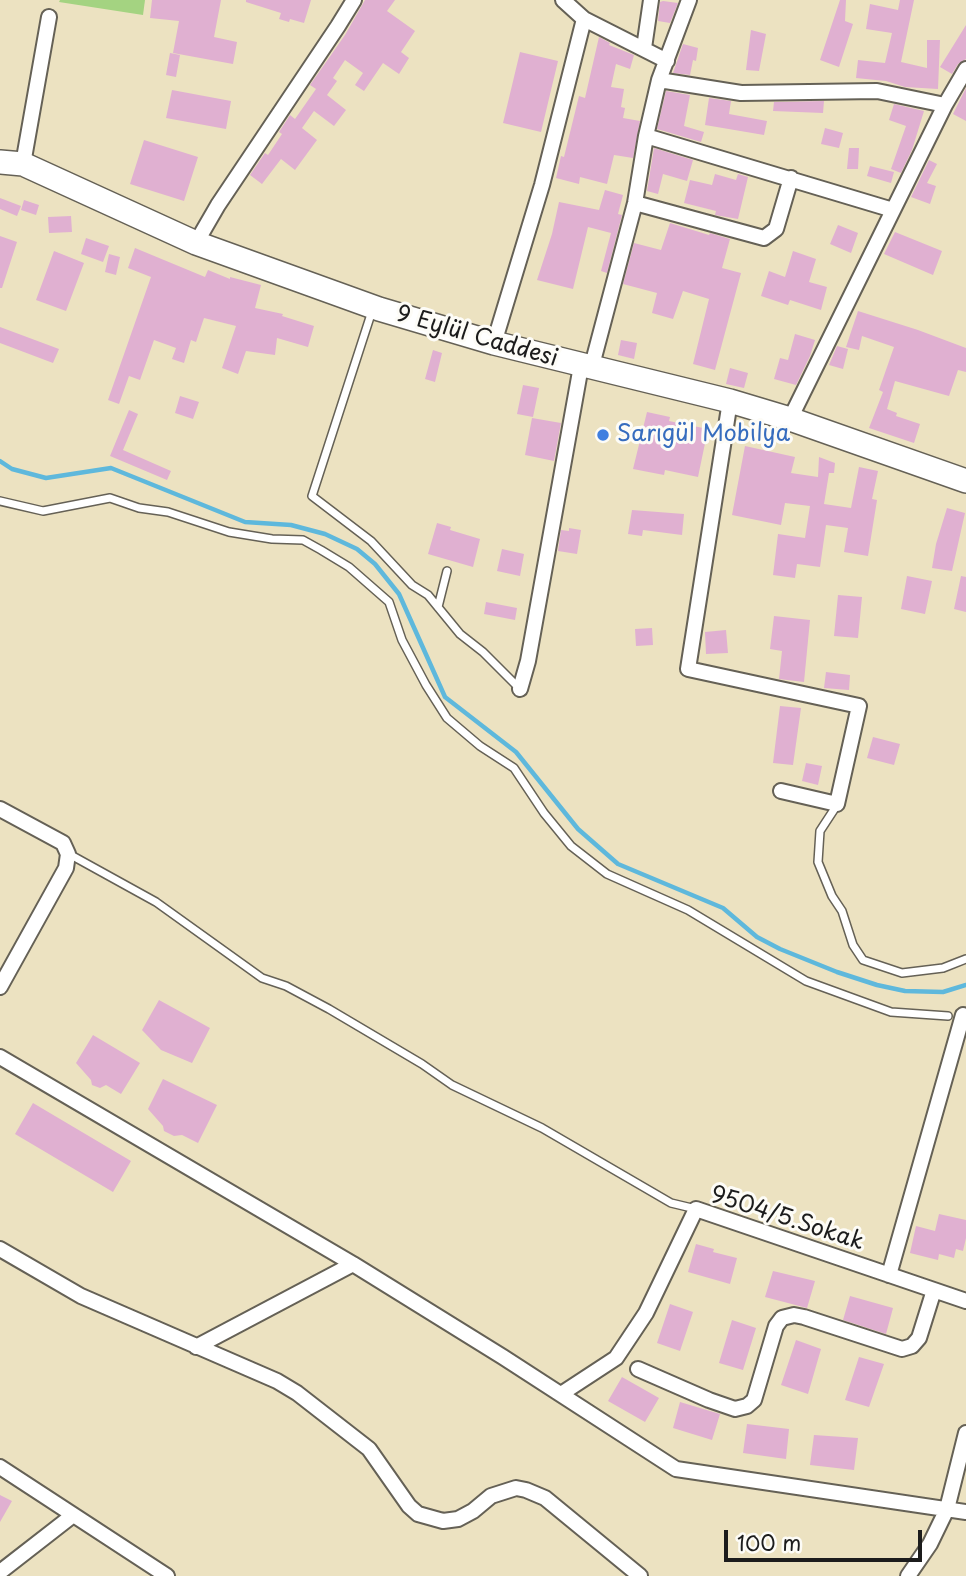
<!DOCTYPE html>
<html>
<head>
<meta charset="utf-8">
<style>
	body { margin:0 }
	#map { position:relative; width:966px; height:1576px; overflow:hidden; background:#ece2c1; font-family:"Playpen Sans",sans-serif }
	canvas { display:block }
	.scale { position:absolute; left:724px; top:1530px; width:198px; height:32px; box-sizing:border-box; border:4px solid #1c1c1c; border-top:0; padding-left:9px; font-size:21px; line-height:24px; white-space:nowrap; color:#1c1c1c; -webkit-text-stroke:5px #fdfcf7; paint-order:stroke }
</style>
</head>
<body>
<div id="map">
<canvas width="966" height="1576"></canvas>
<div class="scale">100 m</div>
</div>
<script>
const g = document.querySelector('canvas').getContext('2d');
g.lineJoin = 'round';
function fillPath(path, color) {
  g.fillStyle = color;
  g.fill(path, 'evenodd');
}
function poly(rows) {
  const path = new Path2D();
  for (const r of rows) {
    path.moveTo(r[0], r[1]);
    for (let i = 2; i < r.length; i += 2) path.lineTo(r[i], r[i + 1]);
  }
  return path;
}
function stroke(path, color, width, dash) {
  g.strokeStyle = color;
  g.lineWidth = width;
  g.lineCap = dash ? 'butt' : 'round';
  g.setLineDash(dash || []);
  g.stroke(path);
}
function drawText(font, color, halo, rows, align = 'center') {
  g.font = font + ' "Playpen Sans",sans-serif';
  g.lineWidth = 6;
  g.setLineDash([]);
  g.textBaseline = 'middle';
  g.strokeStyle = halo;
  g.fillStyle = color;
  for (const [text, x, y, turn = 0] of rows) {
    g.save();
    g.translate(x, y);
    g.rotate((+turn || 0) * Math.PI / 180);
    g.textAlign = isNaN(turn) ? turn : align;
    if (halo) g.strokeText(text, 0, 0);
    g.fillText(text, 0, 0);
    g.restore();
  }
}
const green = poly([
	[60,0,145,0,143,15,59,2]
]);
const stream = poly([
	[0,461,12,469,46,478,111,468,245,522,291,525,325,534,357,549,375,564,399,594,445,697,516,752,578,829,618,864,723,908,757,937,780,949,837,972,877,985,905,991,943,992,966,985]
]);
const building = poly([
	[152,0,221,0,214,37,237,42,233,64,173,53,179,21,150,18],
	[246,0,311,0,304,23,290,19,289,22,279,19,281,13,246,2],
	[365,0,395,0,387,11,415,31,401,52,409,58,399,74,383,63,364,91,355,85,363,73,345,60,333,78,337,81,327,95,346,110,334,126,314,111,302,128,317,140,295,170,281,159,262,184,250,175,265,153,268,155,282,134,279,132,290,115,295,119,316,89,310,85,345,35],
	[840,0,846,0,845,21,853,24,839,67,820,60],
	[900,0,914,0,901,62,927,68,927,40,940,40,938,89,905,87,886,81,856,78,858,60,885,63,892,33,866,29,870,4,898,10],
	[663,1,678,3,670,23,658,21,660,2],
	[966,25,966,59,958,64,952,74,940,67],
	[751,30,766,34,759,71,746,70],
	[599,37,610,43,609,45,634,55,630,69,616,64,611,87,624,89,621,107,625,108,623,118,640,121,633,158,614,155,607,184,580,177,579,184,556,178,561,156,564,157,579,96,585,98],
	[683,44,698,48,696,61,693,60,690,75,673,73],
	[520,52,558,61,541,132,503,123],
	[170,53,180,55,176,77,166,75],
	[966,88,966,121,953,114],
	[172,90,231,101,226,129,166,118],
	[666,91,690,95,684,126,704,132,701,142,657,129],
	[709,98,731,101,729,114,767,121,764,135,705,125],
	[824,101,823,113,773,111,774,102],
	[894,104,924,111,912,150,901,173,891,169,906,126,889,120],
	[825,128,843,133,839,148,821,144],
	[144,140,198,157,184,201,130,184],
	[654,148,693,160,687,181,663,174,658,194,647,191],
	[849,148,859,148,858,169,847,169],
	[929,160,937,164,927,183,936,186,930,204,911,197],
	[870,166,894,172,891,183,867,176],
	[715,174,736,180,738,174,748,177,738,219,715,215,716,211,684,203,690,180,712,185],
	[605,190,623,195,618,214,622,215,607,273,601,271,611,233,588,227,573,289,537,280,552,234,559,202,599,210],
	[0,198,21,206,17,216,0,209],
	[24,200,39,205,36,215,21,210],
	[71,216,72,232,49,233,48,217],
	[670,223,709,235,710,233,730,239,722,268,741,273,715,370,693,364,709,299,683,291,673,319,652,313,657,293,623,284,634,243,661,250],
	[838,225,858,233,851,253,830,244],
	[895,232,942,251,933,275,884,254],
	[0,236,17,242,2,288,0,288],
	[86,238,109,246,103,262,81,254],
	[135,248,205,277,208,270,230,279,230,277,261,285,255,308,283,314,282,316,314,326,308,347,277,338,275,355,246,351,238,374,222,368,236,326,204,318,196,342,191,340,184,363,172,359,176,348,154,340,140,380,129,376,119,404,108,400,151,277,128,268],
	[54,251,84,263,66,311,36,300],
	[793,251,816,259,809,282,827,287,821,310,790,300,788,305,761,296,769,271,785,277],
	[109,254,120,257,116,275,105,272],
	[858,311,918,330,966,348,966,372,958,370,949,396,895,381,887,409,897,413,896,416,920,424,914,443,869,428,883,392,879,390,894,347,862,336,859,350,846,347],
	[0,327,59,349,53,363,0,343],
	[795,334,815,340,810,356,796,385,774,379,780,358,788,360],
	[621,340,637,343,634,359,618,355],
	[837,346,848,349,843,369,829,365],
	[433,350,442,353,435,382,425,379],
	[730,368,748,373,744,388,726,384],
	[523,385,539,388,533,417,517,414],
	[180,396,199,402,193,419,175,413],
	[129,410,138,414,123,450,171,471,167,480,110,456],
	[647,412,670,417,669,421,708,429,698,477,665,470,664,475,633,469],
	[532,418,561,423,554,461,525,455],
	[745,446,795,457,791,473,818,477,819,457,835,463,834,473,829,473,824,504,851,508,859,467,878,471,872,499,877,500,868,556,844,552,848,528,826,525,820,567,797,564,795,578,773,575,778,534,805,538,810,506,785,503,781,525,732,515],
	[947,508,965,513,952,571,932,568,936,544],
	[632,510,684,514,682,535,643,530,642,536,628,534],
	[437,523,451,527,450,530,480,539,473,567,428,554],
	[569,528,581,530,577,554,558,551,561,530,569,531],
	[502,549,524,554,520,576,497,571],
	[907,576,932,581,925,614,901,609],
	[961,576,966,577,966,612,954,609],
	[838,595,862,597,858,638,834,636],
	[486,602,517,608,515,620,484,614],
	[774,616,810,620,804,682,779,679,782,651,770,649],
	[652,628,653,645,636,646,635,629],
	[726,630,728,653,706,654,705,632],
	[826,672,850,675,849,690,824,688],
	[780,706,801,708,793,765,773,763],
	[873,737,900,744,894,765,867,758],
	[806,763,822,766,818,785,802,781],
	[159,1000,210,1028,192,1063,161,1050,142,1030],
	[93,1035,140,1063,121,1094,106,1085,100,1088,92,1085,91,1080,76,1063],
	[163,1079,217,1105,198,1143,182,1135,174,1136,164,1131,163,1126,148,1109],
	[33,1103,131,1161,113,1192,15,1134],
	[939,1214,966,1220,966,1238,963,1251,956,1249,954,1258,939,1254,938,1260,910,1253,916,1226,935,1231],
	[696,1244,714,1249,713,1252,737,1258,730,1284,688,1272],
	[773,1271,815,1281,807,1308,765,1297],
	[850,1296,893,1308,886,1334,843,1320],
	[670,1304,693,1312,680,1351,657,1343],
	[732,1320,756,1328,743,1370,719,1363],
	[796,1340,821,1349,808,1394,781,1385],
	[859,1357,884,1364,869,1407,845,1400],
	[622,1377,659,1398,645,1422,608,1401],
	[680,1402,720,1414,712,1440,673,1428],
	[747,1424,789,1429,786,1459,743,1453],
	[814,1435,858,1438,854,1470,810,1465],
	[0,1495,12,1501,0,1522]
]);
const lane = poly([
	[372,311,312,496,371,541,412,585,428,595,460,634,483,652,520,689],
	[0,501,43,511,110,498,139,508,168,512,229,532,272,539,303,540,321,550,349,567,389,602,402,640,426,685,447,718,480,746,514,768,544,813,571,846,607,874,688,910,806,981,891,1012,948,1016],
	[438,607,447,571],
	[837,805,820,831,818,862,832,896,842,911,853,945,863,960,902,973,943,968,966,959],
	[69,854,156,902,262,978,286,986,329,1009,422,1064,452,1085,542,1128,671,1203,696,1209]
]);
const street = poly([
	[563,0,584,19,667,61],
	[644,48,651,0],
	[659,80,741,93,877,91,945,105],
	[646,136,893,210],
	[23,164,49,17],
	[635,203,764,238,776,229,791,178],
	[196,243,218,205,338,26,354,0],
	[494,343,542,185,584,19],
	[591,369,635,203,646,136,659,80,689,0],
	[730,401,688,669,859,706,837,804,781,791],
	[790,419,945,105,966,69],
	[520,689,528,661,581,366],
	[0,809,63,843,68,854,66,868,0,987],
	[0,1057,353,1264,503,1357,676,1469,966,1512],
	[0,1249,81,1296,277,1381,297,1393,369,1449,409,1506,418,1514,443,1521,458,1519,473,1511,491,1496,516,1488,526,1490,545,1498,640,1576],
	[889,1275,963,1015],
	[196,1347,353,1264],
	[638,1369,709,1400,735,1409,747,1406,754,1400,776,1326,782,1318,794,1315,804,1317,902,1349,912,1346,919,1338,934,1290],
	[561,1394,616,1358,646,1313,696,1209,966,1301],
	[0,1467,167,1576],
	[0,1572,72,1516],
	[908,1576,930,1544,947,1509,966,1433]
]);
const primary = poly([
	[0,162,23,164,196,243,379,309,494,343,730,401,790,419,966,481]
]);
const markers = [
	[603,435,7,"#3f7fe0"]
];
const streetNames = [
	["9 Eylül Caddesi",477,337,16],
	["9504/5.Sokak",787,1219,18]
];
const shopNames = [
	["Sarıgül Mobilya",617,435]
];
fillPath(green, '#a4d381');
stroke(stream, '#5eb8dc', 4.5);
fillPath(building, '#e0b0d1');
stroke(lane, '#656156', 10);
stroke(street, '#656156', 18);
stroke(primary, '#656156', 26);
stroke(lane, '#fff', 7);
stroke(street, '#fff', 14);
stroke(primary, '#fff', 23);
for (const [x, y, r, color] of markers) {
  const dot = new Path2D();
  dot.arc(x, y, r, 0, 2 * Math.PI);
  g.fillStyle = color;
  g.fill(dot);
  stroke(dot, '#fdfcf7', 2.5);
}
drawText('23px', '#1c1c1c', '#fdfcf7', streetNames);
drawText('23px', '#366cbe', '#fdfcf7', shopNames, 'left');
</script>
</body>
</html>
